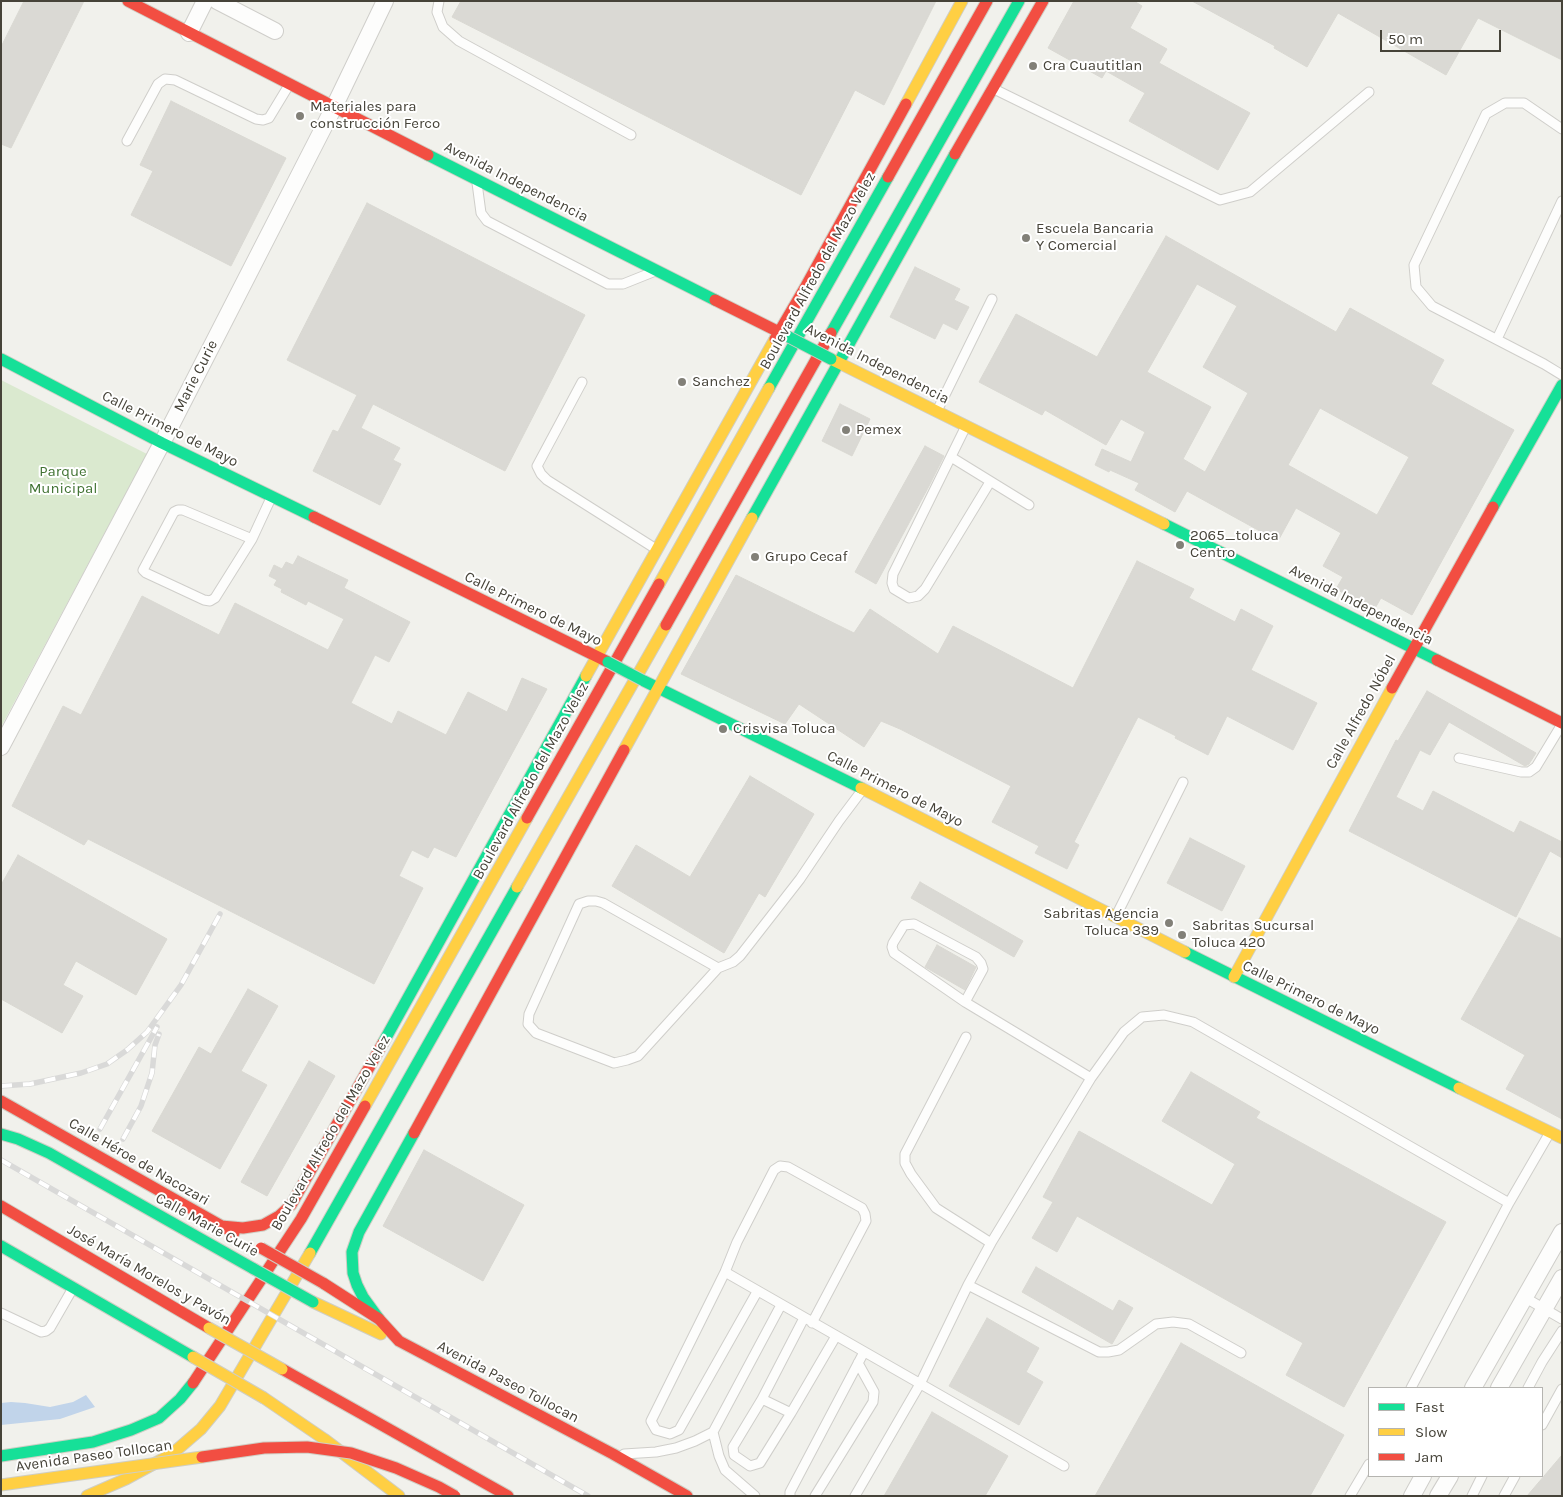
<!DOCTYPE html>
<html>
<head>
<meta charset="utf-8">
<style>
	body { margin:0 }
	#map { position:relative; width:1563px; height:1497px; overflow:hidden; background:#f1f1ec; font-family:Karla,sans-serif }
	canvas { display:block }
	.frame { position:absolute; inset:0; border:2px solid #464339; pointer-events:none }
	.legend { position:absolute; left:1368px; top:1387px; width:175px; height:90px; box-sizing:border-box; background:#fff; border:1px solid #b5b4b0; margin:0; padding:6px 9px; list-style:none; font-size:15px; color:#464339 }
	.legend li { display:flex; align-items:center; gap:10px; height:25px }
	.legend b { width:25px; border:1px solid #b5b4b0 }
	.scale { position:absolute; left:1380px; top:30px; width:121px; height:22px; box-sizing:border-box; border:2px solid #464339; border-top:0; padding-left:6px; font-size:15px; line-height:18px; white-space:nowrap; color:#464339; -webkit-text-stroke:4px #fff; paint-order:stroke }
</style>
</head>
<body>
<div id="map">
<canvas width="1563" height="1497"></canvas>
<div class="frame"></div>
<ul class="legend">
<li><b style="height:6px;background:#16e098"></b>Fast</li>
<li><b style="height:6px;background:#ffcf43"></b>Slow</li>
<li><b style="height:6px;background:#f24e42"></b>Jam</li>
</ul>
<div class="scale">50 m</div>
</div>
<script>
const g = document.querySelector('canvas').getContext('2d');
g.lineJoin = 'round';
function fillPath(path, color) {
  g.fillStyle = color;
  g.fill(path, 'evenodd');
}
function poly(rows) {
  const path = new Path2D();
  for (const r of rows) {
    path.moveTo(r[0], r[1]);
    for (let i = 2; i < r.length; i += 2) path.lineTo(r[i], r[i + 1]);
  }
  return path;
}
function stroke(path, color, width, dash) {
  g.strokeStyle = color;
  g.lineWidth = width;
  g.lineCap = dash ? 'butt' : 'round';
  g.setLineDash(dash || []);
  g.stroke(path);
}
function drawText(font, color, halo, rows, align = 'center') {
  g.font = font + ' Karla,sans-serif';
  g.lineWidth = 4;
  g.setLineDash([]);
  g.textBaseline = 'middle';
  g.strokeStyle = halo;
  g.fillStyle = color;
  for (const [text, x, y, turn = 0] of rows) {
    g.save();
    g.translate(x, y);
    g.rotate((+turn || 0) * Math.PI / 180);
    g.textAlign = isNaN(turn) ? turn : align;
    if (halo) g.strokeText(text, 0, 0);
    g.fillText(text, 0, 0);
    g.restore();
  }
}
const green = poly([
	[1,380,147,454,1,727]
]);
const water = poly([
	[86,1395,95,1407,60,1419,1,1425,1,1403,11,1402,25,1403,50,1407,73,1402]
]);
const building = poly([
	[24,1,84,1,11,148,1,144,1,47,24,1],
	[461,1,936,1,884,105,855,90,801,195,452,17,461,1],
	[1074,1,1134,1,1142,6,1130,28,1167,49,1159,63,1250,113,1218,170,1129,121,1145,93,1106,71,1102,78,1048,48,1074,1],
	[1192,1,1562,1,1562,60,1478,18,1446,75,1338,13,1307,67,1274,48,1275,46,1192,1],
	[171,101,286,158,231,266,131,215,153,171,140,165,171,101],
	[367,203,585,315,505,471,373,404,361,428,400,448,393,460,401,464,380,505,313,471,333,430,338,432,357,395,287,360,367,203],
	[1166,236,1336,332,1350,308,1444,360,1431,384,1514,430,1412,615,1381,598,1374,610,1336,589,1343,577,1323,566,1341,533,1296,508,1278,541,1187,491,1175,512,1135,490,1139,483,1110,470,1109,472,1095,465,1102,449,1131,462,1145,432,1121,419,1106,445,1045,410,1042,415,979,382,1016,314,1097,357,1166,236],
	[1197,284,1237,306,1203,367,1248,393,1205,472,1183,459,1211,407,1147,372,1197,284],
	[1320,408,1409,457,1377,515,1288,465,1320,408],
	[915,267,960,289,954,300,969,307,957,330,943,323,935,339,890,317,915,267],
	[840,404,870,419,852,456,822,441,840,404],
	[925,446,944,456,929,486,876,584,855,572,925,446],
	[298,556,348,580,344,588,410,622,389,662,375,655,351,703,392,724,398,711,446,735,468,692,507,712,522,678,547,689,456,857,434,847,428,858,412,850,399,876,423,888,374,984,88,839,84,845,12,806,63,706,81,715,142,596,219,635,235,603,328,650,344,619,308,601,306,605,281,592,282,589,274,585,277,580,269,576,274,565,282,569,286,562,293,565,298,556],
	[1137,561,1194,589,1189,598,1235,622,1241,609,1273,626,1251,670,1317,703,1293,750,1227,716,1208,755,1175,738,1176,736,1138,717,1074,842,1079,845,1067,869,1035,853,1039,846,992,822,1011,786,900,729,881,721,864,747,799,704,785,724,681,674,736,575,854,633,870,609,938,654,953,626,1073,688,1137,561],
	[1427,691,1536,753,1529,764,1525,766,1449,722,1430,755,1420,750,1396,797,1423,811,1433,791,1514,833,1520,821,1562,842,1562,858,1550,851,1516,917,1349,831,1396,740,1398,741,1427,691],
	[750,776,814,814,765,897,759,893,724,953,612,886,636,845,690,877,750,776],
	[1190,838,1245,866,1222,911,1167,883,1190,838],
	[18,855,167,939,136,995,76,961,63,985,83,996,62,1033,1,999,1,885,18,855],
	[920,882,1023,941,1014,957,911,898,920,882],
	[1519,918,1562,939,1562,1119,1506,1089,1525,1055,1461,1019,1519,918],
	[937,945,976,967,965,990,925,967,937,945],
	[248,989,278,1006,241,1071,267,1085,220,1169,152,1131,199,1047,211,1054,248,989],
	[309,1061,335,1076,267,1196,241,1182,309,1061],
	[1191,1072,1260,1112,1256,1118,1446,1222,1344,1407,1286,1375,1303,1343,1077,1216,1057,1252,1032,1238,1053,1202,1043,1197,1079,1131,1212,1205,1235,1164,1162,1121,1191,1072],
	[424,1150,524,1205,483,1281,383,1226,424,1150],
	[1036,1267,1113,1311,1119,1300,1133,1308,1112,1344,1022,1292,1036,1267],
	[987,1318,1039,1348,1026,1372,1043,1382,1019,1425,949,1386,987,1318],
	[1181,1343,1344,1435,1310,1496,1095,1496,1181,1343],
	[932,1412,1008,1456,985,1496,884,1496,932,1412],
	[1562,1455,1562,1496,1527,1496,1562,1455]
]);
const lane = poly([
	[439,1,437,12,443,27,459,41,631,135],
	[992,88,1220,200,1250,192,1369,92],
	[1562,129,1524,103,1505,103,1486,114,1414,265,1416,287,1432,306,1544,364,1562,375],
	[127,141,158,84,165,79,175,80,256,119,263,120,269,118,289,85],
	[477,183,481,213,487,221,608,284,623,284,653,272],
	[1497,339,1562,201],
	[582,382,537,466,541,474,547,480,656,549],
	[937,411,992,299],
	[966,426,893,574,892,583,894,589,909,598,918,596,925,589,990,482],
	[951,457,1029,505],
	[252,539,183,510,178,510,174,512,143,570,146,573,204,600,210,601,215,598,252,539,271,498],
	[1459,758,1521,772,1529,772,1536,767,1562,724],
	[1116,916,1183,782],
	[718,968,638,1056,627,1060,614,1063,536,1033,528,1024,529,1014,579,904,588,901,596,901,603,903,718,968,733,962,740,956,800,879,839,821,863,789],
	[965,1002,983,969,981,963,976,957,914,924,904,925,893,943,892,947,894,953,965,1002,1091,1078],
	[966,1037,905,1154,905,1163,911,1174,936,1208,991,1243],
	[725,1272,1064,1466],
	[968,1285,1099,1352,1108,1352,1119,1350,1156,1324,1173,1322,1189,1324,1241,1353],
	[757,1292,679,1430,670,1434,656,1430,651,1421,725,1272,737,1242,774,1170,780,1166,788,1167,862,1208,865,1214,866,1221,812,1323],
	[1524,1297,1562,1319],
	[1,1313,41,1332,46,1331,50,1328,73,1288],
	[804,1318,762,1399,791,1413,836,1336],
	[1411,1388,1509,1203,1549,1134],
	[1528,1388,1542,1362,1562,1331],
	[762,1399,733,1447,734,1455,750,1466,760,1463,791,1413],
	[1542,1425,1562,1389],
	[713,1432,719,1456,725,1470,755,1496],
	[624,1454,656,1452,676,1448,695,1441,713,1432,781,1305],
	[790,1496,790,1492,864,1352],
	[815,1496,873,1402,874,1392,858,1363],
	[855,1496,920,1384,968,1285,991,1243,1091,1078,1124,1032,1142,1017,1164,1015,1193,1022,1509,1203],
	[1350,1496,1369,1464],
	[1472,1496,1482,1476],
	[1504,1496,1515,1476]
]);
const street = poly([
	[217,1,275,31],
	[189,33,205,1],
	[1,747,162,443,334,107,385,1],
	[1473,1388,1562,1232],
	[1499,1388,1562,1278],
	[1412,1496,1423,1476],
	[1438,1496,1450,1476]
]);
const fast = poly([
	[428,155,715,300],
	[831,333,1019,1],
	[1,359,162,443,314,517],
	[769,388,888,177],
	[1493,507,1562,385],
	[752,518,955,154],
	[1164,524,1437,660],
	[644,681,861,788],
	[1185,952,1459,1088],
	[383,1043,586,676],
	[1,1134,18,1139,49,1153,254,1269],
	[1,1246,193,1357],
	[310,1253,517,887],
	[379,1319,363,1297,357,1285,353,1273,352,1252,359,1232,414,1133],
	[1,1456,93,1442,131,1430,159,1418,180,1399,193,1383]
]);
const slow = poly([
	[906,104,962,1],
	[831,359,1164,524],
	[659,584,769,388],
	[586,676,775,339],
	[624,750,752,518],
	[861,788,1185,952],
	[517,887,666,625],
	[1234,977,1392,688],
	[1459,1088,1562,1138],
	[365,1106,527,818],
	[313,1302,381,1334],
	[264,1398,324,1439,399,1496],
	[87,1496,126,1479,172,1454,201,1429,220,1406,310,1253]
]);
const jam = poly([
	[128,1,428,155],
	[955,154,1043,1],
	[888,177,987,1],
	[715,300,785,335],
	[775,339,806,286,906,104],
	[314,517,608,662],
	[666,625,831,333],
	[1437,660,1562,723],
	[1392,688,1493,507],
	[527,818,659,584],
	[1,1101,234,1233],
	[414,1133,624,750],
	[1,1206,209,1328],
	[221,1226,243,1228,263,1225,279,1216,291,1205,383,1043],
	[323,1283,379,1319,399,1341,613,1454,687,1496],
	[282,1369,508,1496],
	[193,1383,301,1219,365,1106]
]);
const rail = poly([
	[1,1086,30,1084,81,1073,107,1064,127,1050,147,1032,181,985,220,914],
	[100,1129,157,1027],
	[123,1139,141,1106,152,1073,155,1045,159,1034],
	[1,1160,588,1496]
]);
const fastBridge = poly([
	[785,335,831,359],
	[608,662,642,680],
	[254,1269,313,1302]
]);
const slowBridge = poly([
	[209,1328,282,1369],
	[193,1357,264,1398],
	[1,1485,202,1457]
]);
const jamBridge = poly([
	[261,1248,323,1283],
	[202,1457,264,1448,307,1447,351,1453,396,1468,439,1487,455,1496]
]);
const markers = [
	[1033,66,5,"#828078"],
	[300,116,5,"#828078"],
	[1026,238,5,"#828078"],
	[682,382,5,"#828078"],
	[846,430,5,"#828078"],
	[1180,545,5,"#828078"],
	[755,557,5,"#828078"],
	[723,729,5,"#828078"],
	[1169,923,5,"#828078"],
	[1182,935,5,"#828078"]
];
const poiNames = [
	["Cra Cuautitlan",1043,66],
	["Materiales para",310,107],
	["construcción Ferco",310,124],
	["Escuela Bancaria",1036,229],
	["Y Comercial",1036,246],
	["Sanchez",692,382],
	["Pemex",856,430],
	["2065_toluca",1190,536],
	["Centro",1190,553],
	["Grupo Cecaf",765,557],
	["Crisvisa Toluca",733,729],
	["Sabritas Agencia",1159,914,"right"],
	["Toluca 389",1159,931,"right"],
	["Sabritas Sucursal",1192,926],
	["Toluca 420",1192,943]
];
const streetNames = [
	["Avenida Independencia",516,182,27],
	["Boulevard Alfredo del Mazo Velez",818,271,-61],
	["Avenida Independencia",877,364,27],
	["Marie Curie",196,376,-63],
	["Calle Primero de Mayo",170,429,27],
	["Avenida Independencia",1361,605,27],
	["Calle Primero de Mayo",533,609,26],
	["Calle Alfredo Nóbel",1361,712,-61],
	["Boulevard Alfredo del Mazo Velez",531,781,-61],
	["Calle Primero de Mayo",895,789,27],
	["Calle Primero de Mayo",1311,998,26],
	["Boulevard Alfredo del Mazo Velez",331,1133,-60],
	["Calle Héroe de Nacozari",139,1162,30],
	["Calle Marie Curie",207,1225,29],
	["José María Morelos y Pavón",149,1275,30],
	["Avenida Paseo Tollocan",508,1382,28],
	["Avenida Paseo Tollocan",94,1456,-8]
];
const parkNames = [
	["Parque",63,472],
	["Municipal",63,489]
];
fillPath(green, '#dae9cf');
fillPath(water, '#c1d4ea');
fillPath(building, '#dad9d4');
stroke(building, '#d9d8d2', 1);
stroke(lane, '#cfceca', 11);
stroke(street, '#cfceca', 18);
stroke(fast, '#cfcec4', 13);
stroke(slow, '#cfcec4', 13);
stroke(jam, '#cfcec4', 13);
stroke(lane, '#fdfdfc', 9);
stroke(street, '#fdfdfc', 16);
stroke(fast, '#16e098', 11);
stroke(slow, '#ffcf43', 11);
stroke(jam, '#f24e42', 11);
stroke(rail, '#d9d9d8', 5.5);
stroke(rail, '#fff', 4, [11]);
stroke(fastBridge, '#cfcec4', 13, []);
stroke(slowBridge, '#cfcec4', 13, []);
stroke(jamBridge, '#cfcec4', 13, []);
stroke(fastBridge, '#16e098', 11);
stroke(slowBridge, '#ffcf43', 11);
stroke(jamBridge, '#f24e42', 11);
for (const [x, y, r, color] of markers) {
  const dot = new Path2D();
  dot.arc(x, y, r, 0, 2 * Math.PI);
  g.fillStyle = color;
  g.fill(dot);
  stroke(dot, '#fff', 2);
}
drawText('15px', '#464339', '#fff', poiNames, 'left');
drawText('15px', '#464339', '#fff', streetNames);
drawText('15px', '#407232', '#fff', parkNames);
</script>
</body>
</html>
